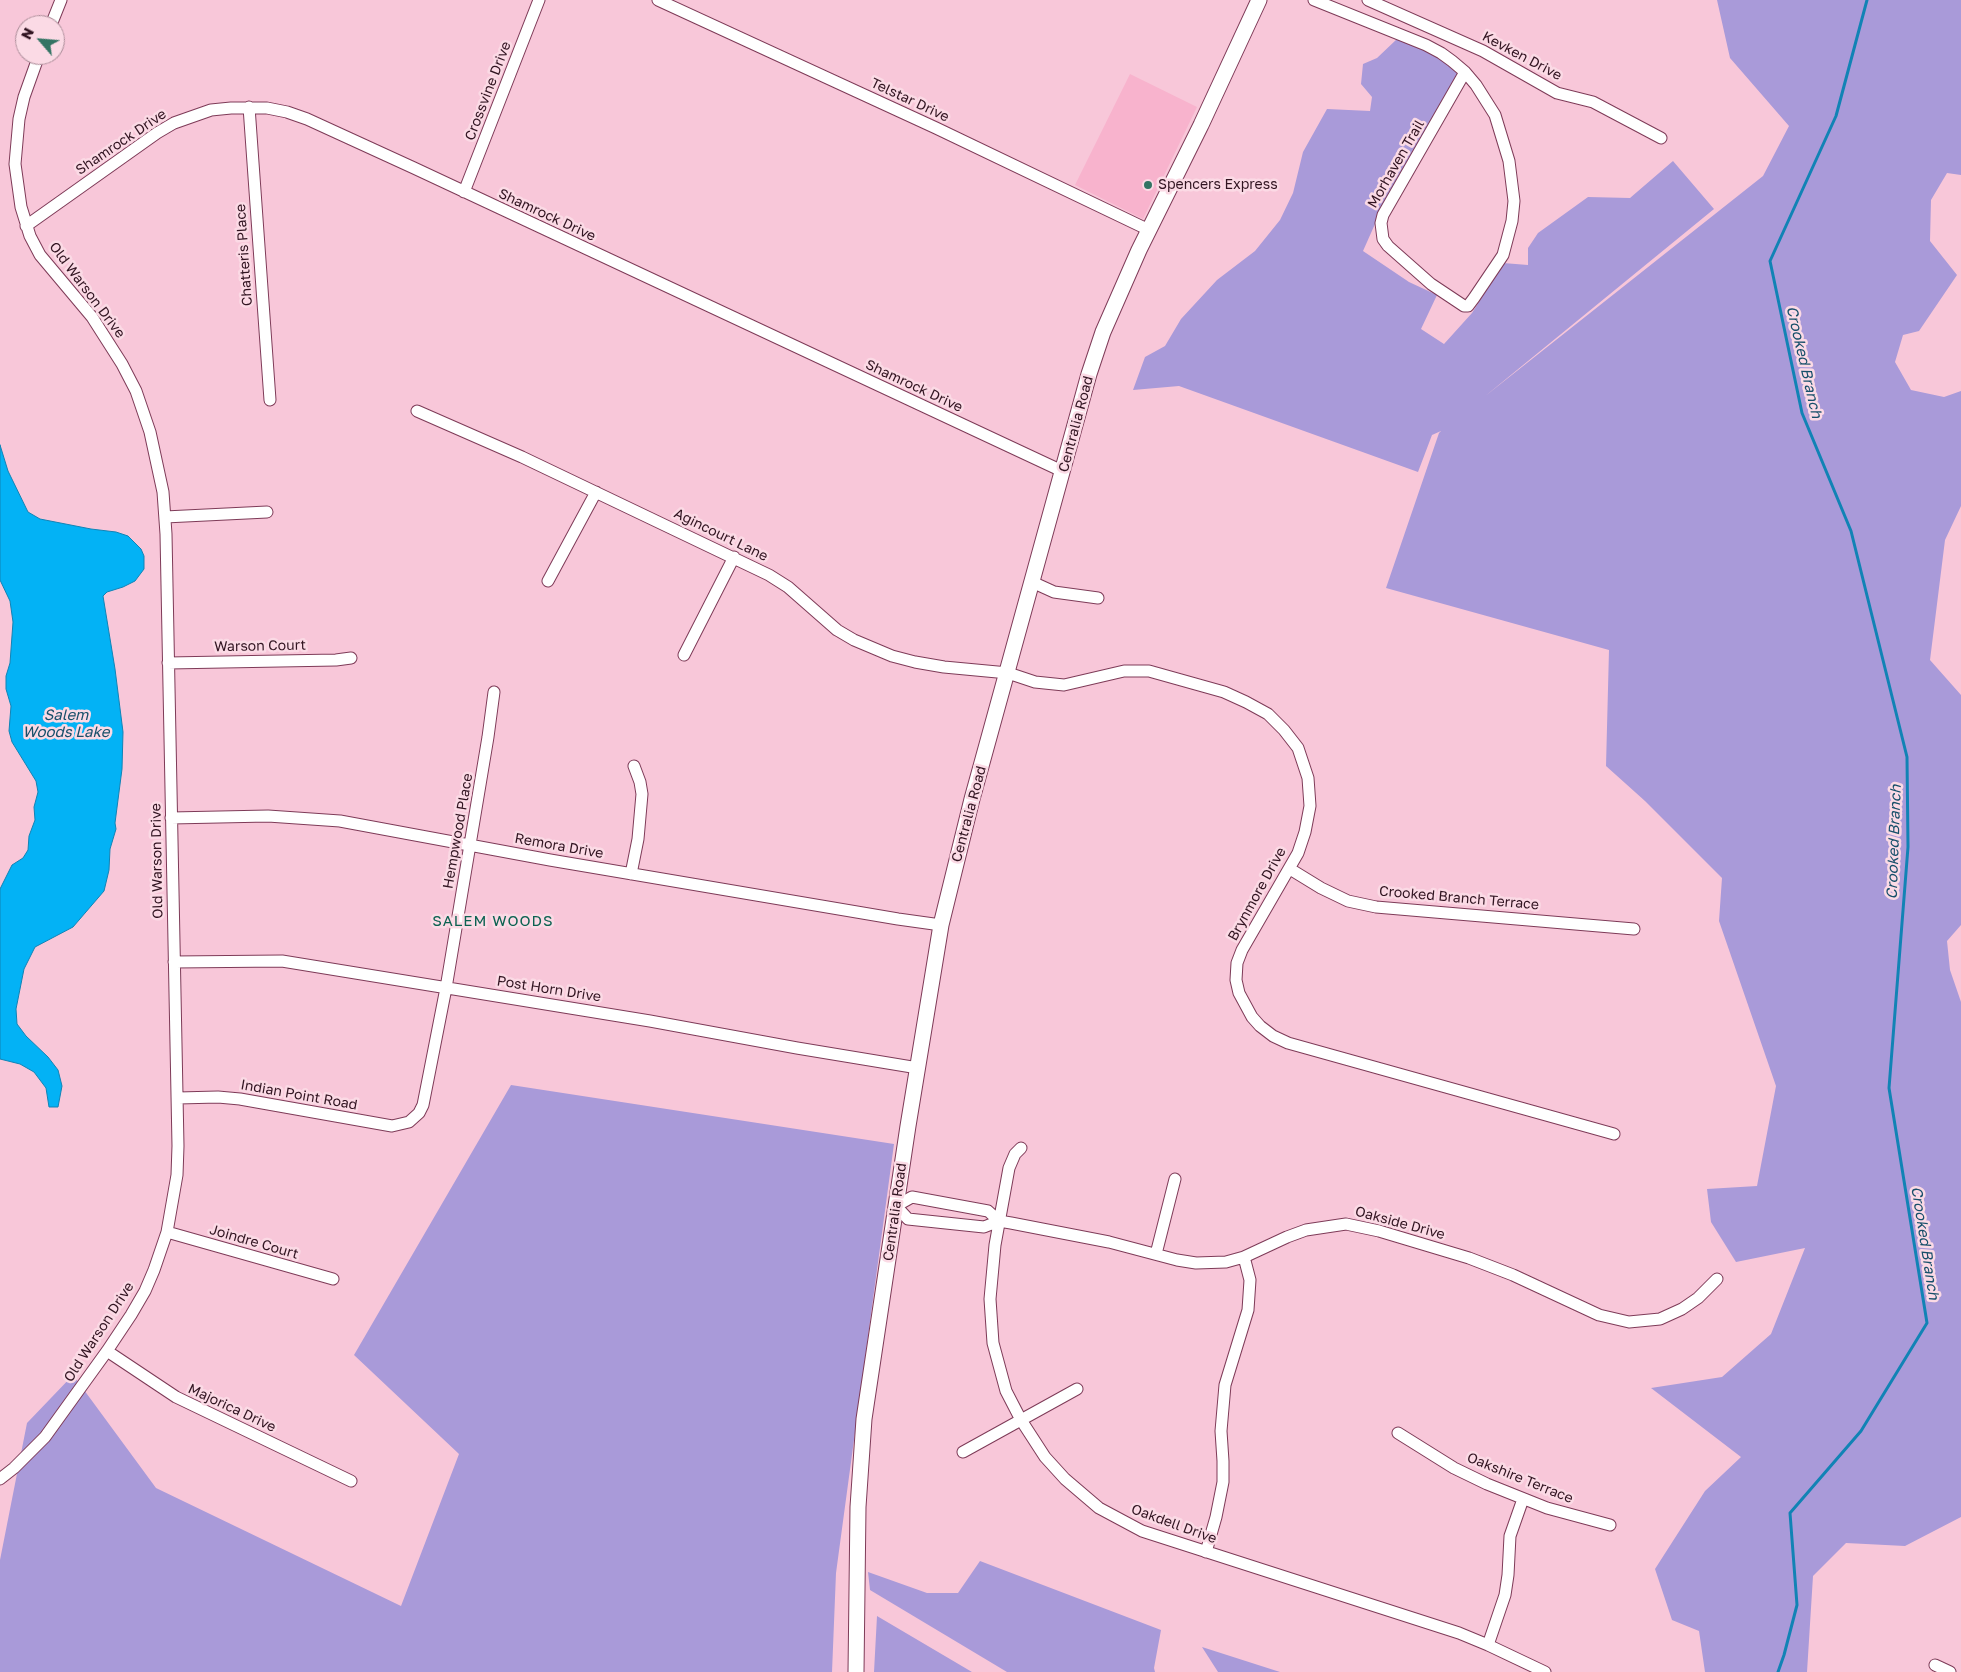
<!DOCTYPE html>
<html>
<head>
<meta charset="utf-8">
<style>
	body { margin:0 }
	#map { position:relative; width:1961px; height:1672px; overflow:hidden; background:#f8c7d9; font-family:"Golos Text",sans-serif }
	canvas { display:block }
	.north { position:absolute; left:15px; top:15px; width:50px; height:50px; box-sizing:border-box; background:#fbdae5; border:1px solid #aa8b97; border-radius:50%; rotate:297deg; font-size:14px; font-weight:700; line-height:20px; text-align:center; color:#311421 }
	.north::after { content:''; display:block; margin:auto; width:18px; height:22px; background:#337464; clip-path:polygon(50% 0,100% 100%,50% 72%,0 100%) }
</style>
</head>
<body>
<div id="map">
<canvas width="1961" height="1672"></canvas>
<div class="north">N</div>
</div>
<script>
const g = document.querySelector('canvas').getContext('2d');
g.lineJoin = 'round';
function fillPath(path, color) {
  g.fillStyle = color;
  g.fill(path, 'evenodd');
}
function poly(rows) {
  const path = new Path2D();
  for (const r of rows) {
    path.moveTo(r[0], r[1]);
    for (let i = 2; i < r.length; i += 2) path.lineTo(r[i], r[i + 1]);
  }
  return path;
}
function stroke(path, color, width, dash) {
  g.strokeStyle = color;
  g.lineWidth = width;
  g.lineCap = dash ? 'butt' : 'round';
  g.setLineDash(dash || []);
  g.stroke(path);
}
function drawText(font, color, halo, rows, align = 'center') {
  g.font = font + ' "Golos Text",sans-serif';
  g.lineWidth = 5;
  g.setLineDash([]);
  g.textBaseline = 'middle';
  g.strokeStyle = halo;
  g.fillStyle = color;
  for (const [text, x, y, turn = 0] of rows) {
    g.save();
    g.translate(x, y);
    g.rotate((+turn || 0) * Math.PI / 180);
    g.textAlign = isNaN(turn) ? turn : align;
    if (halo) g.strokeText(text, 0, 0);
    g.fillText(text, 0, 0);
    g.restore();
  }
}
const built = poly([
	[1130,74,1197,107,1143,219,1075,185]
]);
const green = poly([
	[1717,0,1961,0,1961,175,1947,173,1931,200,1930,241,1957,275,1919,331,1903,335,1895,362,1911,390,1944,397,1961,391,1961,506,1945,540,1930,660,1961,695,1961,925,1947,941,1950,970,1961,1002,1961,1517,1905,1546,1846,1543,1813,1576,1807,1672,1705,1672,1699,1631,1672,1620,1655,1569,1705,1491,1741,1457,1651,1388,1722,1377,1771,1334,1805,1248,1736,1262,1711,1222,1707,1189,1757,1186,1776,1086,1719,921,1722,878,1645,801,1606,766,1609,650,1386,588,1439,433,1441,431,1432,435,1418,472,1179,386,1133,390,1145,357,1165,346,1181,319,1217,280,1255,251,1280,220,1293,193,1303,152,1327,109,1370,111,1372,97,1361,84,1363,64,1377,58,1397,39,1437,56,1458,74,1375,224,1363,251,1409,282,1437,295,1421,329,1444,344,1472,313,1503,263,1528,265,1528,248,1538,233,1588,197,1630,198,1673,161,1714,209,1484,397,1763,176,1789,126,1730,58],
	[511,1085,894,1144,836,1573,832,1672,0,1672,0,1560,27,1423,73,1375,156,1488,401,1606,459,1454,354,1355],
	[980,1561,1161,1630,1154,1668,1155,1672,1007,1672,870,1590,868,1572,927,1593,958,1593],
	[877,1616,972,1672,874,1672],
	[1202,1647,1280,1672,1218,1672]
]);
const water = poly([
	[0,445,8,471,28,512,40,519,91,529,116,532,128,536,141,549,144,556,144,569,135,581,123,587,107,592,103,596,115,669,123,732,122,769,115,823,116,829,110,849,109,870,104,891,73,927,35,947,24,969,16,1009,17,1024,26,1036,48,1057,58,1070,62,1086,58,1107,49,1107,46,1088,34,1072,20,1064,0,1059,0,889,12,865,23,858,28,850,29,836,35,820,34,807,38,792,36,781,12,742,9,731,11,706,6,689,6,676,10,663,13,622,10,601,0,580,0,445]
]);
const stream = poly([
	[1778,1672,1784,1655,1797,1605,1790,1513,1861,1431,1927,1323,1889,1088,1908,847,1907,757,1851,531,1802,413,1770,261,1836,116,1867,0]
]);
const minor = poly([
	[658,0,936,128,1149,230],
	[1314,0,1426,45,1441,53,1452,61,1465,72,1476,85,1495,115,1509,161,1514,201,1512,221,1503,255,1474,298,1468,306,1464,306,1431,284,1388,246,1383,239,1381,223,1383,215,1465,72],
	[1368,0,1483,51,1557,93,1593,102,1661,138],
	[51,25,61,0],
	[249,107,270,400],
	[464,192,539,0],
	[26,226,157,133,174,123,211,110,231,108,267,108,287,112,307,119,414,168,1062,471],
	[417,411,522,457,769,575,788,587,837,630,854,640,892,656,915,662,944,667,1008,673,1035,682,1064,685,1124,671,1149,671,1224,692,1246,702,1268,714,1284,730,1298,748,1308,778,1310,806,1305,832,1298,853,1242,950,1237,963,1236,980,1239,993,1252,1017,1260,1026,1273,1036,1288,1043,1614,1134],
	[165,517,267,512],
	[548,581,596,492],
	[1032,582,1054,592,1098,598],
	[684,655,734,557],
	[168,663,336,660,351,658],
	[171,818,268,816,340,821,550,860,898,919,941,925],
	[1290,869,1321,888,1348,901,1376,907,1634,929],
	[631,874,638,839,642,794,640,782,634,766],
	[174,962,282,961,650,1021,797,1048,918,1068],
	[178,1098,218,1097,240,1099,392,1126,409,1122,419,1113,423,1105,446,988,488,737,494,692],
	[1021,1148,1015,1154,1009,1168,995,1245,990,1299,993,1343,1006,1391,1021,1420,1045,1457,1065,1479,1099,1508,1142,1531,1459,1633,1488,1645,1545,1672],
	[999,1221,988,1211,912,1197,896,1206,908,1219,984,1227,999,1221,1011,1223,1109,1242,1177,1260,1196,1263,1226,1262,1244,1257,1287,1237,1306,1230,1346,1224,1379,1231,1469,1258,1513,1275,1599,1315,1629,1322,1660,1319,1682,1309,1698,1298,1717,1279],
	[167,1232,333,1279],
	[1156,1254,1175,1179],
	[107,1351,176,1397,351,1481],
	[1398,1433,1454,1468,1487,1484,1547,1508,1610,1525],
	[963,1452,1077,1389],
	[0,1479,14,1468,45,1437,107,1351,131,1315,145,1291,154,1270,167,1232,177,1175,178,1146,166,534,163,492,150,432,136,391,122,364,92,317,40,255,30,236,21,207,15,164,19,119,24,97,39,55],
	[1206,1552,1216,1517,1223,1482,1223,1461,1221,1431,1225,1385,1248,1310,1250,1280,1244,1257],
	[1488,1645,1505,1595,1508,1575,1510,1536,1523,1499],
	[1935,1665,1950,1672]
]);
const secondary = poly([
	[856,1672,858,1507,864,1419,908,1126,941,925,972,799,1089,374,1103,332,1139,250,1201,125,1259,0]
]);
const markers = [
	[1148,185,5,"#337464"]
];
const streetNames = [
	["Kevken Drive",1522,56,28],
	["Crossvine Drive",488,91,-69],
	["Telstar Drive",910,100,25],
	["Shamrock Drive",121,142,-34],
	["Morhaven Trail",1396,164,-60],
	["Shamrock Drive",547,215,25],
	["Chatteris Place",244,255,-94],
	["Old Warson Drive",87,290,53],
	["Shamrock Drive",914,386,25],
	["Centralia Road",1076,424,-75],
	["Agincourt Lane",721,535,26],
	["Warson Court",260,646,-1],
	["Centralia Road",969,814,-75],
	["Hempwood Place",458,831,-80],
	["Remora Drive",559,846,10],
	["Old Warson Drive",157,861,-91],
	["Brynmore Drive",1257,894,-61],
	["Crooked Branch Terrace",1459,898,5],
	["Post Horn Drive",549,989,9],
	["Indian Point Road",299,1095,10],
	["Centralia Road",895,1212,-82],
	["Oakside Drive",1400,1223,15],
	["Joindre Court",254,1242,16],
	["Old Warson Drive",99,1332,-57],
	["Majorica Drive",232,1408,25],
	["Oakshire Terrace",1520,1478,22],
	["Oakdell Drive",1174,1524,20]
];
const poiNames = [
	["Spencers Express",1158,185]
];
const waterNames = [
	["Crooked Branch",1804,362,77],
	["Salem",66,715],
	["Woods Lake",66,732],
	["Crooked Branch",1894,842,-88],
	["Crooked Branch",1925,1243,81]
];
const neighbourhoodNames = [
	["SALEM WOODS",493,921]
];
fillPath(built, '#f8b3cd');
fillPath(green, '#a99ad9');
fillPath(water, '#03b2f5');
stroke(water, '#1183b5', 1);
stroke(stream, '#1183b5', 3);
stroke(minor, '#7e3b58', 13);
stroke(secondary, '#7e3b58', 17);
stroke(minor, '#fff', 11);
stroke(secondary, '#fff', 15);
for (const [x, y, r, color] of markers) {
  const dot = new Path2D();
  dot.arc(x, y, r, 0, 2 * Math.PI);
  g.fillStyle = color;
  g.fill(dot);
  stroke(dot, '#fbdae5', 2);
}
drawText('14px', '#311421', '#fbdae5', streetNames);
drawText('14px', '#311421', '#fbdae5', poiNames, 'left');
drawText('italic 15px', '#174f6a', '#fbdae5', waterNames);
g.letterSpacing = '1px';
drawText('15px', '#0c6251', '#fbdae5', neighbourhoodNames);
g.letterSpacing = '0px';
</script>
</body>
</html>
